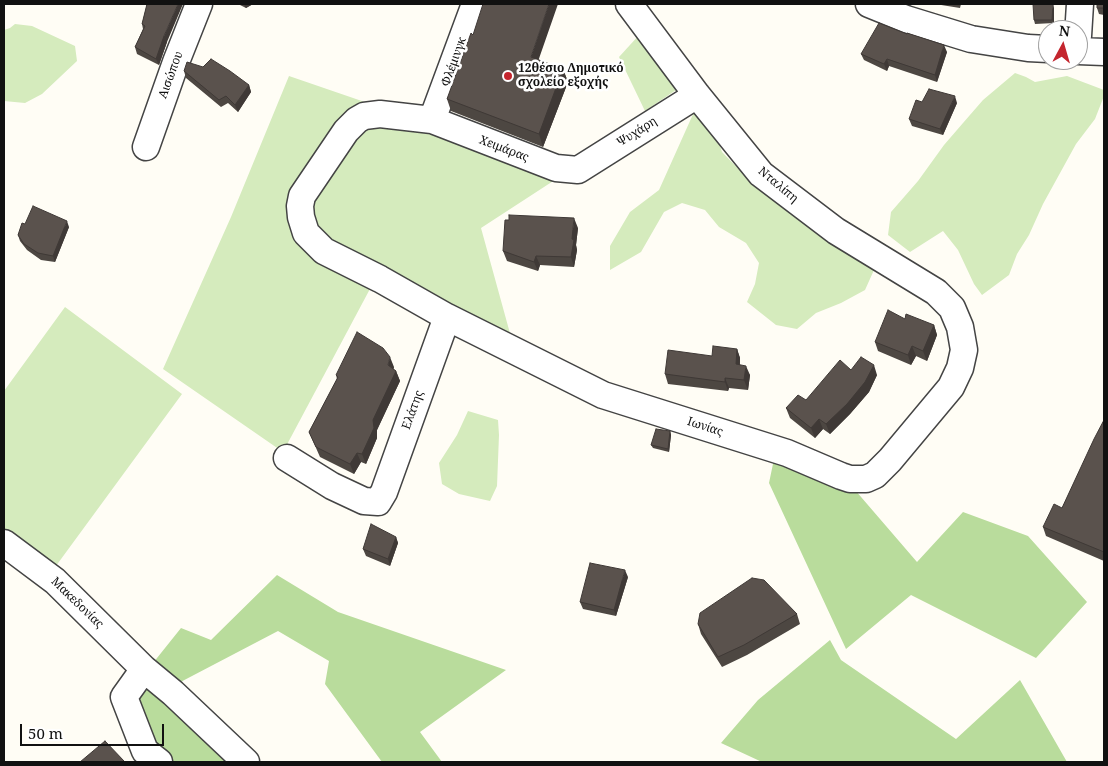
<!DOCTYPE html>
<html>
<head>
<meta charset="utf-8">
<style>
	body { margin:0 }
	#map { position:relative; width:1108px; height:766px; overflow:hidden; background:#fffdf5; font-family:"Noto Serif",serif }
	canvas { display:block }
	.frame { position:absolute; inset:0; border:5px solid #111; pointer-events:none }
	.north { position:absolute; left:1038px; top:20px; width:50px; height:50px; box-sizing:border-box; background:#fff; border:1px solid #a0a0a0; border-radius:50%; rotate:6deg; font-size:14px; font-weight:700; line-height:20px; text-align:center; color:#111 }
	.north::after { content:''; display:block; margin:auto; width:18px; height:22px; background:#c4262e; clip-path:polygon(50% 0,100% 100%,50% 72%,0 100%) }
	.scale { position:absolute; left:20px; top:724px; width:144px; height:22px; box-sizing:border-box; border:2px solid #111; border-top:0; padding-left:6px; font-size:15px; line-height:18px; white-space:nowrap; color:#111; -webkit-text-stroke:4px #fff; paint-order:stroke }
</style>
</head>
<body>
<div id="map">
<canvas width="1108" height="766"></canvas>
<div class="frame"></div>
<div class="north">N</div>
<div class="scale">50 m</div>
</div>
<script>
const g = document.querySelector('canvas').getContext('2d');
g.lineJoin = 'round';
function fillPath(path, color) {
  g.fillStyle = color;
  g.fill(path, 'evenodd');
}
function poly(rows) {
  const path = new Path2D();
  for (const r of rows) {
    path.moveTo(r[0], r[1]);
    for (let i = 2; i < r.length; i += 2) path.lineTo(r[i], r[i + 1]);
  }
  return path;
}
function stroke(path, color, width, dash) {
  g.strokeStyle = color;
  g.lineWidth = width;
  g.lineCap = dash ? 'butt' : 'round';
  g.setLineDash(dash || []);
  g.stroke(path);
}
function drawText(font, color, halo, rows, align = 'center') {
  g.font = font + ' "Noto Serif",serif';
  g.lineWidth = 5;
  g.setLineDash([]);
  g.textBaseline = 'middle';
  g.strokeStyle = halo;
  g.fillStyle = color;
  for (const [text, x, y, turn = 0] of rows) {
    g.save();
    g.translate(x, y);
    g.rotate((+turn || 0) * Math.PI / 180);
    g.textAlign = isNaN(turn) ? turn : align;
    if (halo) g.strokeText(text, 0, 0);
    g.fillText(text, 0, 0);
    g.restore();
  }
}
const green = poly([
	[15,24,32,26,75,46,77,61,42,94,25,103,4,101,4,30,10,28],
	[640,34,676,90,645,111,619,57],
	[1015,73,1026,77,1035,82,1067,76,1104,90,1104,96,1095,119,1076,144,1043,204,1029,235,1017,254,1009,275,982,295,974,284,958,250,943,231,910,252,888,235,891,212,918,181,944,145,963,123,983,100],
	[289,76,423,122,564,174,481,228,511,337,379,272,283,452,163,369,231,217],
	[694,112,717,137,722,152,757,188,801,222,827,236,874,270,865,290,841,303,816,313,797,329,776,325,747,302,755,284,759,263,746,243,719,227,705,210,682,203,664,212,641,252,610,270,610,246,630,212,659,190],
	[65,307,182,394,53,570,4,532,4,391],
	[468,411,498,420,499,435,497,486,490,501,459,494,442,484,439,463,457,435]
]);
const forest = poly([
	[774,459,849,483,917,562,963,512,1028,536,1087,602,1036,658,911,595,846,649,769,483],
	[277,575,338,612,506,670,420,732,442,762,382,762,325,684,329,661,278,631,171,687,149,668,181,628,211,640],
	[830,640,841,660,956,739,1020,680,1067,762,762,762,721,743,758,700],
	[144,675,240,762,168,762,128,697]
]);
const minor = poly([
	[629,4,697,95,761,174,836,231,936,292,952,308,960,327,964,350,960,368,951,387,890,460,875,475,866,479,850,479,841,476,787,453,603,395,447,317,380,279,324,251,306,233,301,217,300,206,302,196,346,131,357,120,364,116,380,114,432,120,556,168,578,170,697,95],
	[869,4,906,19,971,39,1028,48,1048,49],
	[1078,36,1080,4],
	[1078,51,1104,52],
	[432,120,475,4],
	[146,147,176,62,199,4],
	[287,458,332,486,364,501,378,502,384,492,447,317],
	[4,543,55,581,144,669,173,693,246,762],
	[144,669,124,697,145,751,159,762]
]);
const wall = poly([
	[147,4,167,42,159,65,137,54,135,47,143,29,142,24],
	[238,4,253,4,246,8],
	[935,4,961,4,960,8],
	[1104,4,1104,15,1099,14,1097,8],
	[1054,8,1054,23,1035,24,1034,20],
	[907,34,947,52,937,82,889,66,887,71,864,60,861,54],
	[473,35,563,69,568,82,543,147,451,111,447,99],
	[184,71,249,85,251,92,238,112,228,103,221,107,186,78],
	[957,103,943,135,912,126,909,119],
	[25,224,69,227,55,262,41,260,27,250,20,241,18,235],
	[578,228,576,245,577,250,574,267,540,265,538,271,507,261,503,251],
	[905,319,934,325,937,335,927,361,916,356,911,365,878,351,875,342],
	[737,349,740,358,740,365,750,375,748,390,729,388,728,391,668,384,665,374,712,356],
	[394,367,393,369,396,371,400,381,377,430,377,438,366,464,361,462,354,474,320,457,309,432,337,379,336,375],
	[851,370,877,375,869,392,850,414,830,434,823,429,815,438,790,418,786,408,806,400],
	[1104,420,1104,561,1046,536,1043,527,1062,508],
	[670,431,671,435,669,452,653,448,651,445],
	[396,537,398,543,390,566,366,556,363,549],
	[628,577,616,616,583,609,580,602],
	[797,614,800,624,747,655,722,667,701,634,698,624]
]);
const shadedWall = poly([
	[178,4,183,4,167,42,159,65,156,59,164,36],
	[244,4,253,4,246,8],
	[549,4,558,4,535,70,531,57],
	[1053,4,1054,8,1054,23,1052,20],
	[944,45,947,52,937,82,935,75],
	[887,59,889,66,887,71,884,64],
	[563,69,568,82,543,147,539,134],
	[249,85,251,92,238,112,235,105],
	[955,96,957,103,943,135,940,129],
	[574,218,578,228,576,245,577,250,574,267,571,257,572,239],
	[67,221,69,227,55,262,53,256],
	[536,256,540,265,538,271,534,262],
	[934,325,937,335,927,361,923,351],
	[912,346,916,356,911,365,908,355],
	[737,349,740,358,739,374,736,364],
	[390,357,394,367,392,375,388,365],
	[874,365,877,375,869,392,850,414,830,434,826,424],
	[746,366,750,375,748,390,744,380],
	[396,371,400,381,377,430,377,438,366,464,362,454,373,420],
	[725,378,729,388,728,391,725,382],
	[819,419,823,429,815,438,811,428],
	[670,431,671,435,669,452,668,449],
	[357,453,361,462,354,474,350,464],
	[396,537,398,543,390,566,388,559],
	[625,570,628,577,616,616,614,610]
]);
const building = poly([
	[147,4,178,4,164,36,156,59,135,47,145,26,142,24,147,4],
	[483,4,549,4,531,57,563,69,539,134,447,99,471,33,473,35,483,4],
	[1033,4,1053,4,1052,20,1034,20,1033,4],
	[1097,4,1104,4,1104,8,1097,8,1097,4],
	[879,23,907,34,907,33,944,45,935,75,887,59,884,64,861,54,879,23],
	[211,59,230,71,249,85,235,105,226,96,219,100,184,71,187,62,203,67,211,59],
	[929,89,955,96,940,129,909,119,916,100,922,102,929,89],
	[33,206,67,221,53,256,38,253,24,244,18,235,22,223,25,224,33,206],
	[509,215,574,218,572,239,574,240,571,257,536,256,534,262,503,251,505,220,509,220,509,215],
	[888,310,905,319,906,314,934,325,923,351,912,346,908,355,875,342,888,310],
	[357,332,383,348,390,357,388,365,396,371,373,420,374,428,362,454,357,453,350,464,316,447,309,432,338,377,336,375,357,332],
	[713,346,737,349,736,364,746,366,744,380,725,378,725,382,665,374,668,350,712,356,713,346],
	[861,357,874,365,865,382,847,404,826,424,819,419,811,428,786,408,798,395,806,400,840,360,851,370,861,357],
	[1104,420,1104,552,1043,527,1054,504,1062,508,1094,439,1104,420],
	[656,429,670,431,668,449,651,445,656,429],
	[371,524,396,537,388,559,363,549,371,524],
	[590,563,625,570,614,610,580,602,590,563],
	[752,578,764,580,797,614,744,645,718,657,698,624,700,613,752,578],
	[105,741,124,761,122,762,80,762,105,741]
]);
const markers = [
	[508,76,5,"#c4262e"]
];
const streetNames = [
	["Φλέμινγκ",454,62,-70],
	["Αισώπου",171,75,-70],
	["Ψυχάρη",637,132,-32],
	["Χειμάρας",504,149,21],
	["Νταλίπη",778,185,40],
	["Ελάτης",413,410,-70],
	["Ιωνίας",705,427,18],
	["Μακεδονίας",77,603,44]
];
const poiNames = [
	["12θέσιο Δημοτικό",518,69],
	["σχολείο εξοχής",518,83]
];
fillPath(green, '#d5ebbd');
fillPath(forest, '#b9dc9c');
stroke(minor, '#444', 29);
stroke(minor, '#fff', 26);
fillPath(wall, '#4d4742');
fillPath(shadedWall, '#3f3936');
fillPath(building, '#5a524d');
stroke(building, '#3f3936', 1);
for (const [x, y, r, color] of markers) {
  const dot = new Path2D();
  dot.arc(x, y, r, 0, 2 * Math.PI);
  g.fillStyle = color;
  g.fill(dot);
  stroke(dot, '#fff', 2);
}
drawText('12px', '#111', '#fff', streetNames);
drawText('bold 12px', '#111', '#fff', poiNames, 'left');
</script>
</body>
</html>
